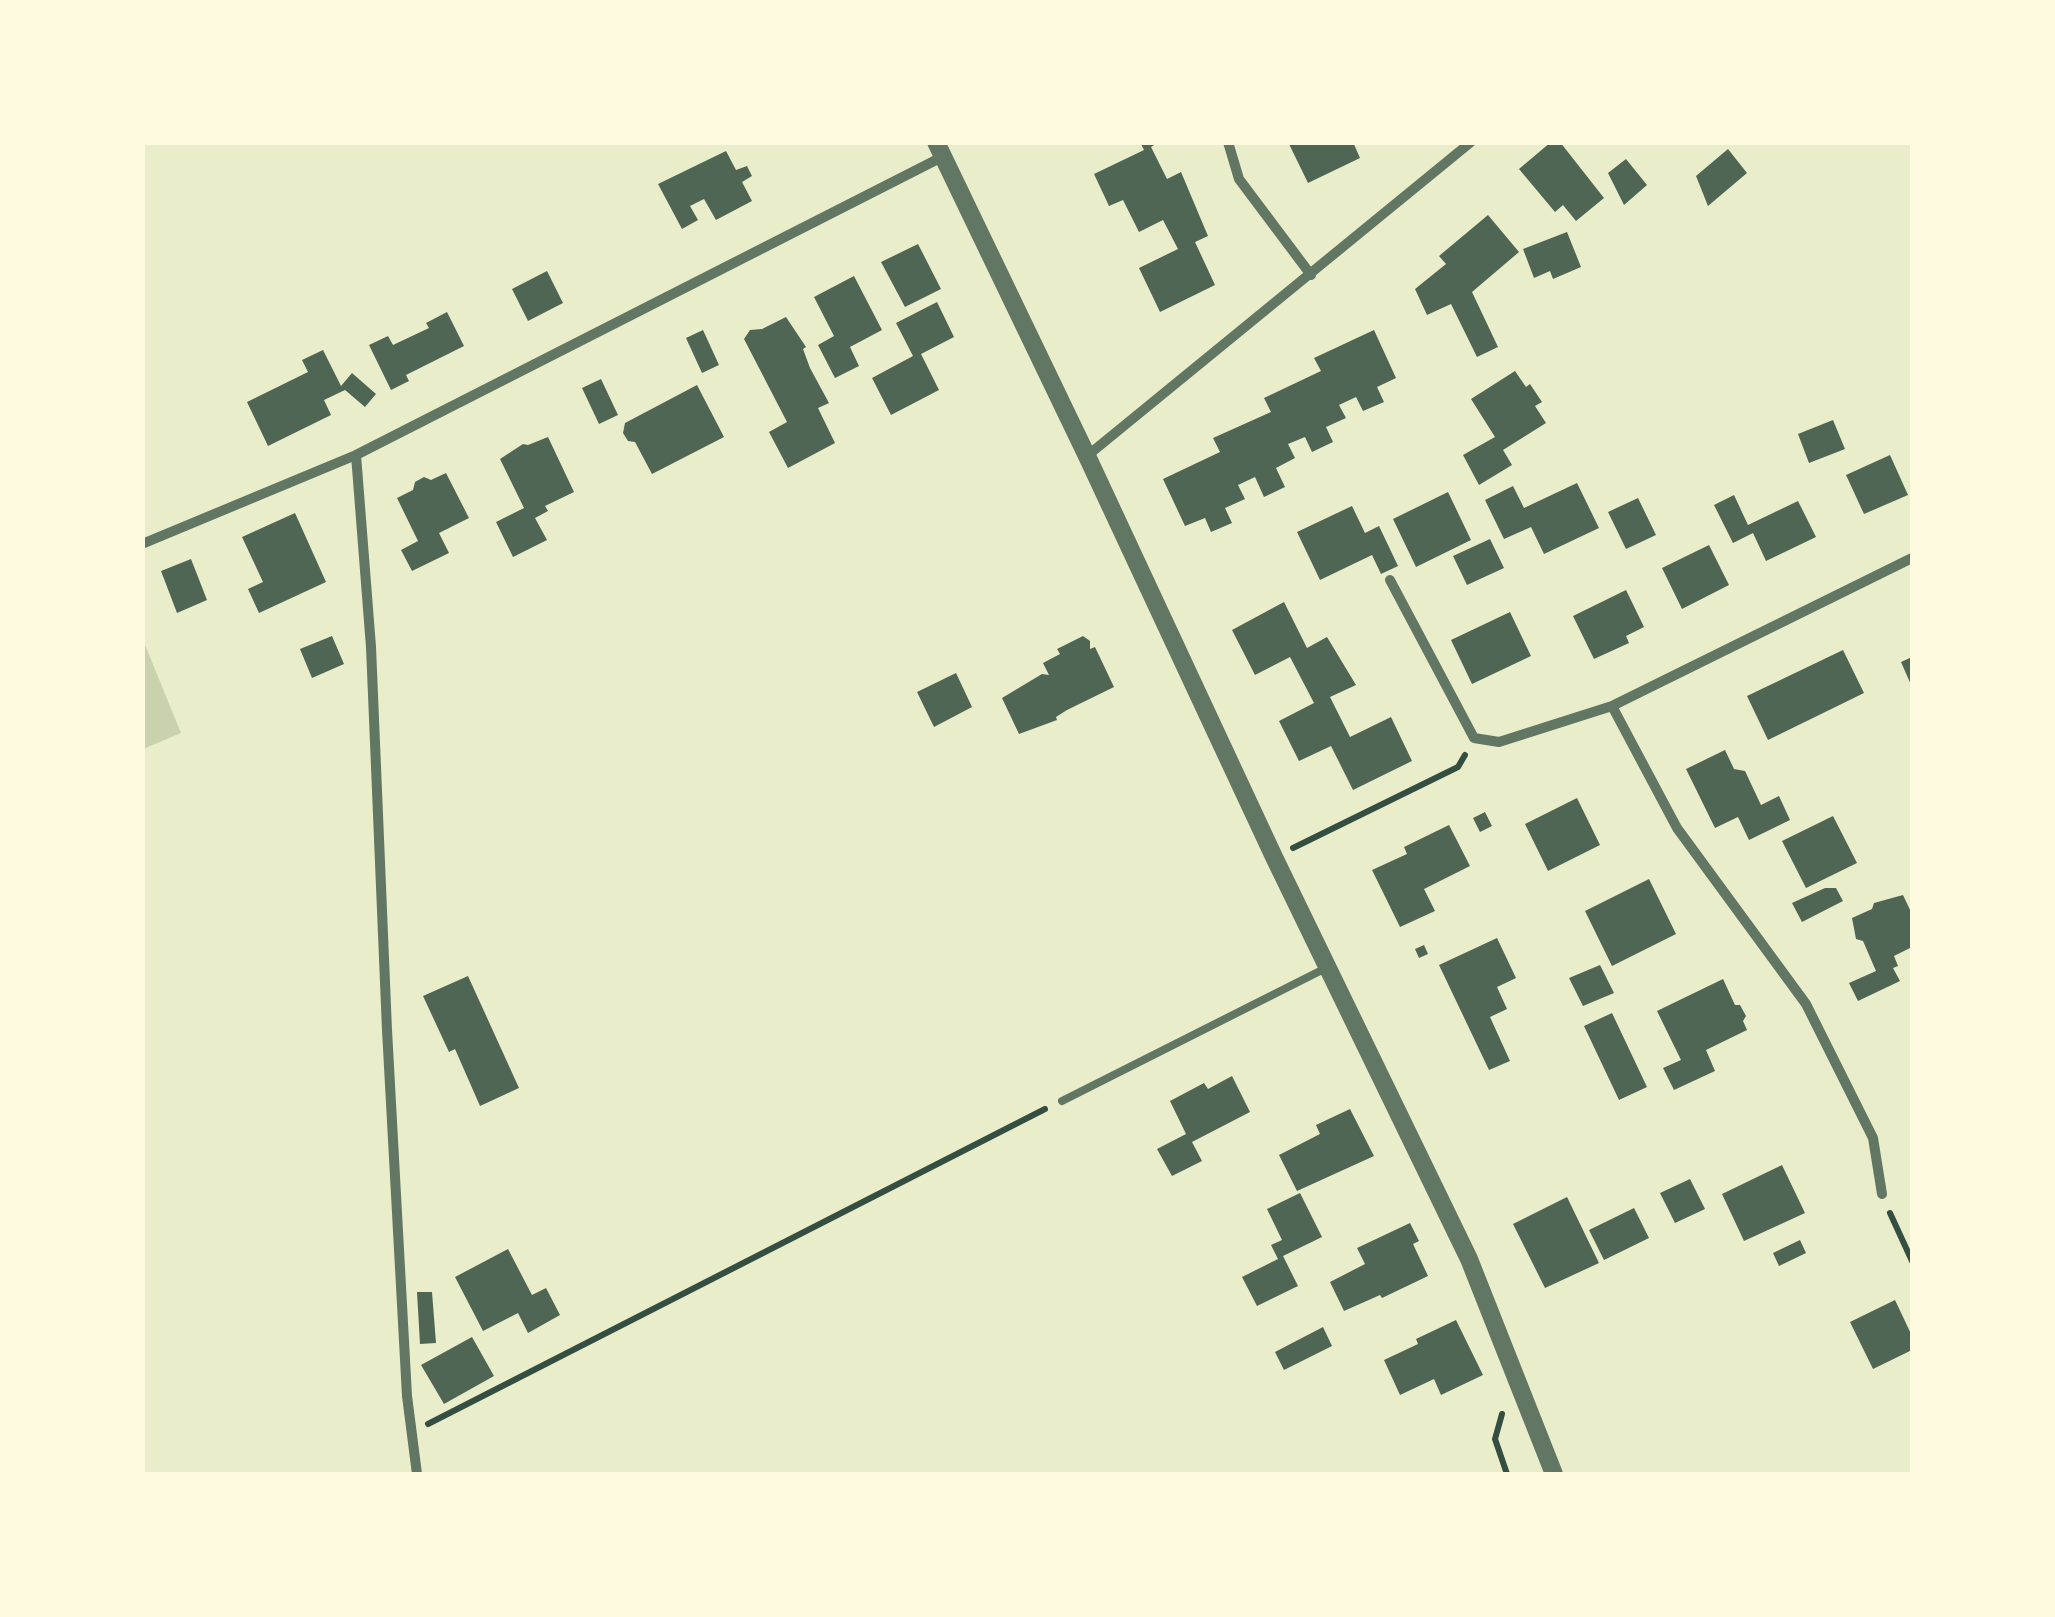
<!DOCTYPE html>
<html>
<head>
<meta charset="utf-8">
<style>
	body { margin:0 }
	#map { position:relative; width:2055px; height:1617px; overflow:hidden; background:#e9edc9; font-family:Rubik,sans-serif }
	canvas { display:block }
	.frame { position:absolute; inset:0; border:145px solid #fefae0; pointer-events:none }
</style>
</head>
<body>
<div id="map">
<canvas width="2055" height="1617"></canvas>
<div class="frame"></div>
</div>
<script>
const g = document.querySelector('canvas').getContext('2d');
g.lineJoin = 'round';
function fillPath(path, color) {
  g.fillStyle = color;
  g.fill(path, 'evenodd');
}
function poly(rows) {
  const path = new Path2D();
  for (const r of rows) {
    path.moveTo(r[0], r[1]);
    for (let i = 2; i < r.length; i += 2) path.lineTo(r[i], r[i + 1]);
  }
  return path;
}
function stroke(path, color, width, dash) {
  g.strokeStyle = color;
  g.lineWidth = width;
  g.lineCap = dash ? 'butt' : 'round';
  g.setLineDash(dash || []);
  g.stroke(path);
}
const green = poly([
	[143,640,181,733,143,749,142,749]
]);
const building = poly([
	[1140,142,1159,142,1151,147,1167,179,1181,172,1208,236,1195,242,1215,285,1160,312,1139,268,1178,249,1163,220,1139,232,1123,200,1109,206,1094,174,1144,150],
	[1288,142,1353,142,1360,158,1308,183],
	[1551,142,1560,142,1604,198,1576,221,1563,205,1555,212,1519,169],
	[1728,149,1747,173,1708,206,1696,176],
	[726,151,736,170,747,166,752,176,742,182,752,201,716,220,704,199,690,206,698,220,682,229,658,184],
	[1626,159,1647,185,1624,205,1608,173],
	[1488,215,1519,252,1472,292,1498,347,1477,357,1451,304,1427,315,1415,289,1446,264,1439,256],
	[1567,232,1581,267,1553,279,1550,271,1534,278,1523,249],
	[918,244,941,289,905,307,881,262],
	[547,271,563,303,528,321,512,289],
	[854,276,882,330,850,347,859,366,835,378,818,345,834,336,814,297],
	[937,302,954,337,921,354,939,390,891,415,872,378,913,356,896,323],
	[447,312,464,346,406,375,409,381,391,390,369,345,388,336,393,345,429,328,426,323],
	[786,317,806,347,803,349,810,368,829,403,818,408,835,443,788,468,769,432,787,422,744,339,750,330,762,329],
	[703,330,719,365,702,373,686,338],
	[1374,330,1396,378,1377,387,1384,402,1363,411,1356,397,1339,405,1346,418,1326,427,1333,442,1312,452,1305,437,1288,444,1295,458,1276,468,1285,487,1264,497,1255,477,1238,485,1245,499,1225,508,1232,523,1211,532,1205,518,1185,526,1163,479,1220,452,1213,438,1271,412,1264,398,1321,371,1314,358],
	[323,350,341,386,352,373,376,394,365,407,345,390,324,400,331,415,268,446,247,402,308,372,302,360],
	[1515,371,1526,387,1530,384,1542,402,1535,406,1546,423,1503,450,1512,465,1479,485,1463,455,1495,437,1471,399],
	[601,379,618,415,599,424,582,388],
	[697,385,724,437,652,474,635,442,628,441,623,433,625,423],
	[1833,420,1845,449,1809,463,1798,434],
	[548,437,574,492,545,506,548,511,535,518,547,540,513,557,496,522,524,508,500,459,523,444,528,445],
	[1890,455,1908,495,1864,514,1846,475],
	[446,473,469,518,439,533,449,553,412,571,401,550,418,541,397,498,413,490,415,482,424,477,431,480],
	[1577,483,1599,528,1544,554,1531,527,1504,539,1485,500,1513,486,1524,508],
	[1448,492,1471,540,1416,567,1393,519],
	[1734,495,1748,525,1798,501,1816,537,1766,561,1753,533,1733,543,1714,505],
	[1638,498,1656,535,1626,549,1608,512],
	[1352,506,1365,533,1379,526,1398,566,1381,574,1372,555,1320,580,1297,532],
	[295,513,326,582,259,613,248,589,263,582,242,537],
	[1490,539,1504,568,1467,585,1453,556],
	[1709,545,1729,585,1682,609,1662,568],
	[191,559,207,600,177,613,161,571],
	[1626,590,1644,627,1626,636,1629,643,1594,659,1573,616],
	[1284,602,1307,648,1327,637,1356,685,1330,697,1350,737,1391,717,1412,761,1353,790,1331,746,1299,761,1279,721,1314,703,1290,657,1255,675,1232,630],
	[1510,612,1531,656,1472,684,1451,640],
	[332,636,344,664,312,678,300,649],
	[1083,636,1090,641,1090,649,1095,647,1114,687,1067,710,1056,717,1057,720,1019,734,1002,698,1042,674,1049,675,1043,663,1060,654,1057,649],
	[1843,650,1864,693,1768,740,1747,696],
	[1912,657,1912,687,1901,662],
	[956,673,972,707,934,727,917,692],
	[1725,750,1734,769,1745,771,1761,805,1779,796,1790,820,1749,840,1738,817,1715,828,1686,769],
	[1577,798,1600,845,1548,871,1525,824],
	[1485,812,1492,826,1480,832,1473,818],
	[1833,816,1857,863,1806,888,1782,841],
	[1449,825,1470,866,1424,889,1435,911,1400,927,1372,870,1407,854,1404,847],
	[1649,879,1676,934,1612,966,1585,911],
	[1825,888,1836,888,1843,901,1802,922,1792,903],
	[1903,895,1912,914,1912,947,1894,956,1898,966,1893,968,1900,981,1858,1001,1849,983,1876,971,1863,941,1856,939,1852,918,1872,909,1874,903],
	[1497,938,1516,978,1497,987,1507,1009,1490,1017,1510,1061,1489,1070,1439,965],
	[1424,945,1428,954,1419,958,1415,949],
	[1600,965,1614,993,1583,1006,1569,978],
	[468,976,519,1088,480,1106,455,1049,449,1052,423,996],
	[1723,979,1735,1005,1740,1005,1746,1016,1743,1021,1747,1030,1706,1050,1715,1071,1674,1090,1663,1068,1681,1060,1657,1011],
	[1612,1013,1647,1087,1619,1100,1584,1026],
	[1232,1076,1250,1112,1192,1142,1202,1161,1172,1176,1157,1149,1186,1134,1170,1101,1204,1083,1208,1089],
	[1350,1109,1374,1156,1297,1191,1279,1155,1320,1134,1316,1125],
	[1782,1165,1805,1213,1744,1241,1722,1194],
	[1690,1179,1705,1209,1675,1223,1660,1193],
	[1300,1193,1322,1237,1283,1256,1298,1286,1257,1306,1242,1277,1278,1259,1271,1245,1282,1240,1267,1209],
	[1567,1197,1599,1263,1545,1288,1513,1224],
	[1634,1208,1649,1238,1604,1260,1589,1230],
	[1410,1223,1419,1241,1413,1244,1428,1276,1382,1298,1380,1295,1344,1311,1330,1282,1365,1264,1357,1248],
	[1800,1240,1806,1253,1779,1266,1773,1253],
	[508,1249,532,1295,546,1288,560,1315,528,1333,518,1313,483,1331,455,1277],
	[417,1292,432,1292,436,1343,420,1344],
	[1895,1300,1912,1336,1912,1350,1873,1369,1850,1322],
	[1456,1320,1483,1375,1441,1395,1434,1379,1400,1395,1384,1360,1418,1344,1416,1339],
	[1323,1327,1332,1346,1284,1370,1275,1352],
	[472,1337,494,1376,444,1404,421,1365]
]);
const path = poly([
	[1293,848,1458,767,1465,755],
	[1890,1213,1912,1261],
	[1502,1414,1495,1439,1507,1474],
	[428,1424,1045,1109]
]);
const service = poly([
	[1062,1101,1326,968]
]);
const minor = poly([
	[1228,142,1239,179,1311,275],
	[356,455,371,647,387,1030,407,1396,417,1474],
	[1087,456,1471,142],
	[142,544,356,455,942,157],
	[1390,580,1474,738,1499,742,1612,706,1912,558],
	[1612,706,1677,828,1806,1004,1873,1138,1882,1194]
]);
const tertiary = poly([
	[936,142,1087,456,1274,857,1469,1259,1554,1474]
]);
fillPath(green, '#cad2ad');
fillPath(building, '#4f6655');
stroke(path, '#344e41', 6);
stroke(service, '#617663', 8);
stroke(minor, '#617663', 10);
stroke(tertiary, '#617663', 18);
</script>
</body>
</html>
